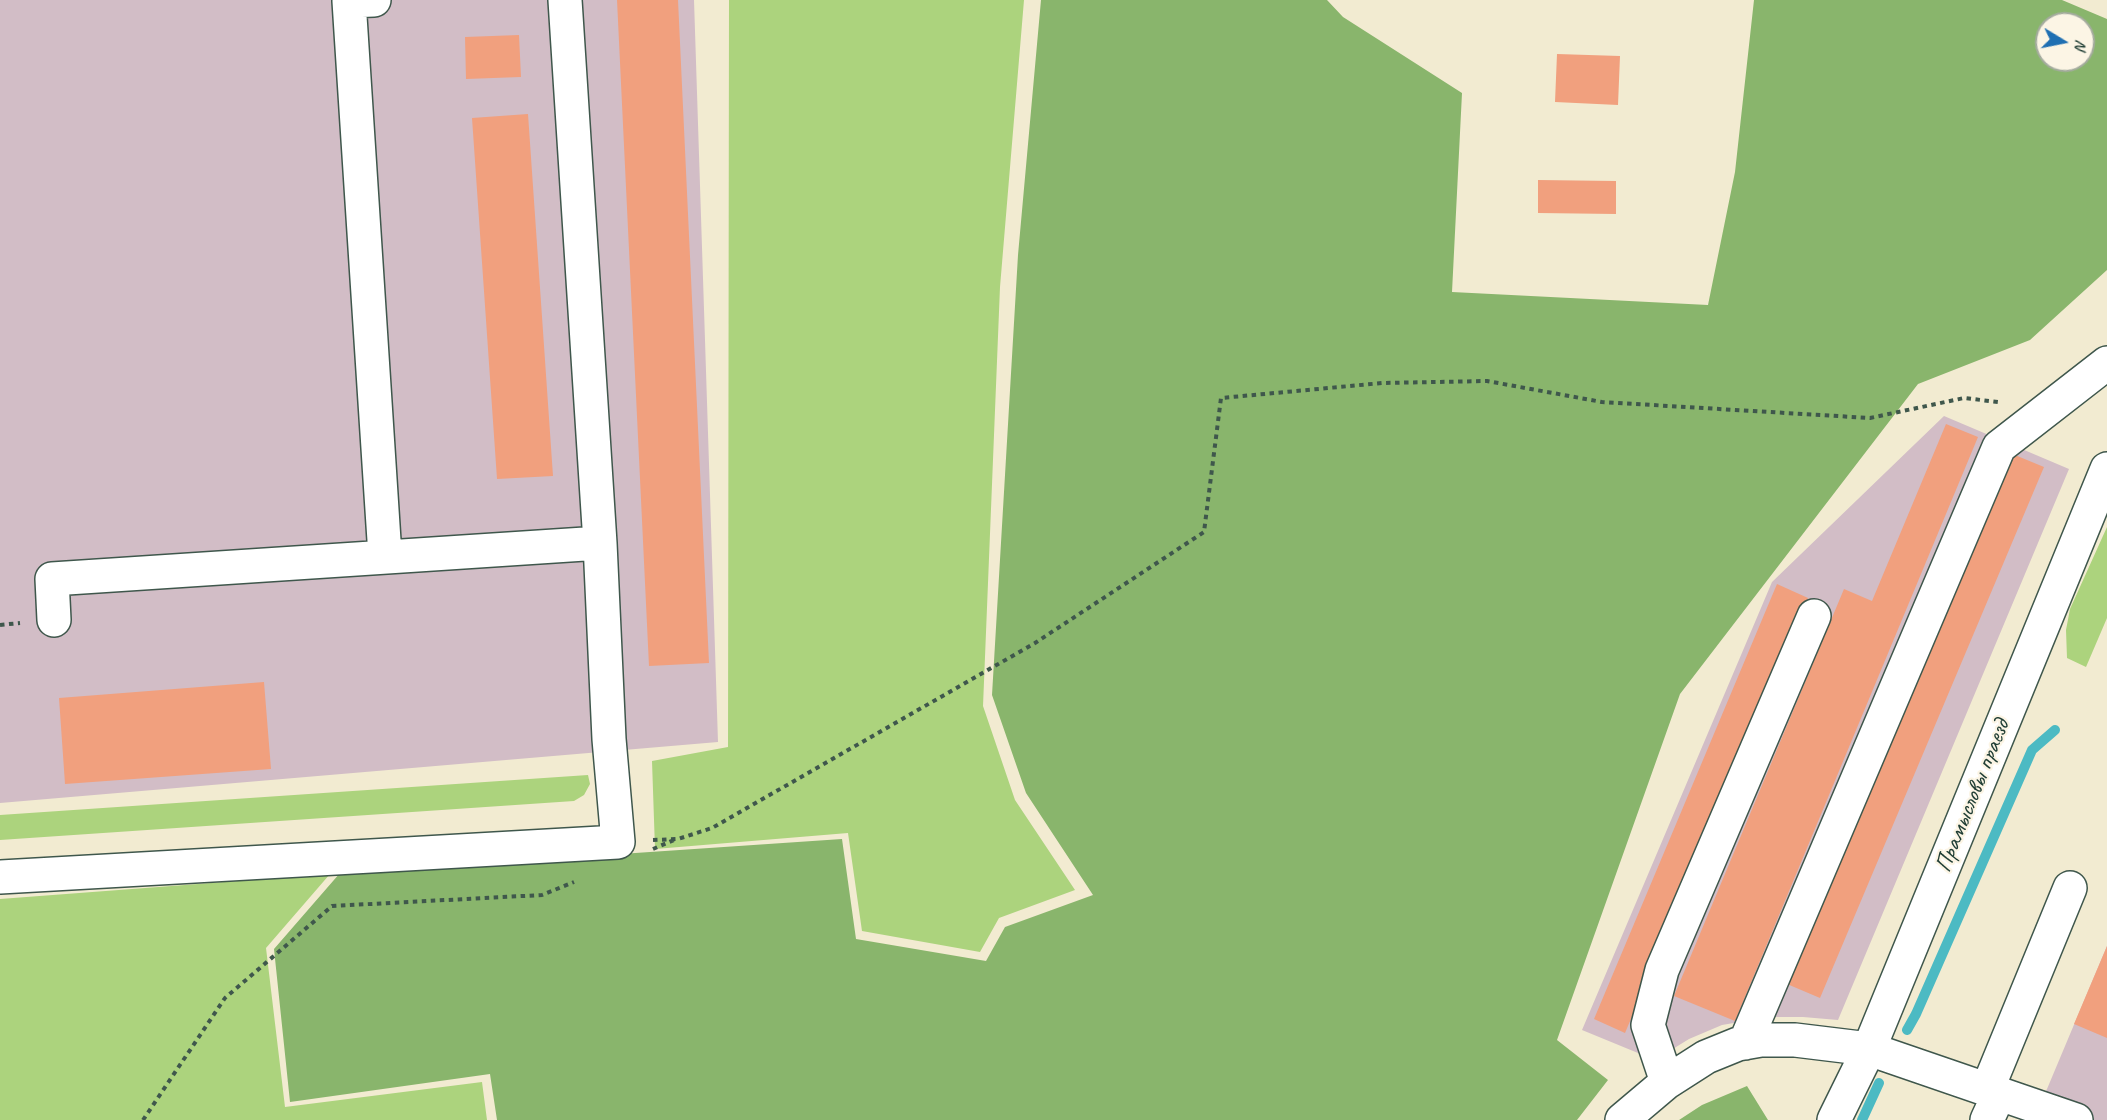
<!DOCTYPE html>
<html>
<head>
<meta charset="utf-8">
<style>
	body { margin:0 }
	#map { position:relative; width:2107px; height:1120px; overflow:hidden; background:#f2ebd1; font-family:Caveat,sans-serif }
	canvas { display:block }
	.north { position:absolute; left:2035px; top:12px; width:60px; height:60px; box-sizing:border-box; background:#fcf5e5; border:2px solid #a4ab9e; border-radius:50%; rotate:100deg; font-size:16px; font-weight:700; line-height:24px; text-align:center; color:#1f3d34 }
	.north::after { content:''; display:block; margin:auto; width:21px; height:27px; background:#1f6fb2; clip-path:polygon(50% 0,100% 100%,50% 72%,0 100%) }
</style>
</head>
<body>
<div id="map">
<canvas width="2107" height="1120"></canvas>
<div class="north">N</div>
</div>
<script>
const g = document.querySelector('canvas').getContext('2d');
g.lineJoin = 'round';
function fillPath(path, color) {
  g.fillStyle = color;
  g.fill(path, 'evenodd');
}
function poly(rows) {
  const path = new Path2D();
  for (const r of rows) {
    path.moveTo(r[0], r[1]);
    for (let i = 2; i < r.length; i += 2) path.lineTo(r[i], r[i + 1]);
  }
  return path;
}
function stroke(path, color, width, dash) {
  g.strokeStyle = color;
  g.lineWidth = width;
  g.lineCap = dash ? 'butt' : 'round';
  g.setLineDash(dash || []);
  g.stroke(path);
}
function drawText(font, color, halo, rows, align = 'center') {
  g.font = font + ' Caveat,sans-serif';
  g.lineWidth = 4.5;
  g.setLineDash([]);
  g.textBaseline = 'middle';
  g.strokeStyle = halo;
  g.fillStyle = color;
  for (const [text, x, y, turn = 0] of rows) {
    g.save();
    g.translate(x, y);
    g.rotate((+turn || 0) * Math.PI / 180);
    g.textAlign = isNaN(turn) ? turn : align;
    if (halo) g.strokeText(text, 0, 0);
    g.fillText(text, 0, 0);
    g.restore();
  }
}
const industrial = poly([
	[0,0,694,0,718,742,0,803],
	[1944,416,2069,469,1838,1020,1803,1017,1769,1017,1722,1025,1689,1039,1655,1060,1582,1030,1772,582],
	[2107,946,2107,1120,2030,1120,2047,1089]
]);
const green = poly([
	[729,0,1024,0,1000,287,983,706,1015,800,1075,890,999,918,980,952,862,931,848,833,655,849,652,761,728,747],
	[2107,527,2107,618,2086,667,2067,658,2066,630,2070,609],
	[588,775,590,784,584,795,574,801,0,840,0,815],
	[330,874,266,948,285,1107,482,1082,487,1120,0,1120,0,899]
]);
const forest = poly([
	[1041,0,1327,0,1343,17,1462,93,1452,292,1708,305,1735,172,1754,0,2062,0,2107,19,2107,270,2030,340,1918,384,1680,694,1557,1040,1608,1080,1577,1120,497,1120,490,1074,290,1102,274,949,340,873,842,839,856,939,986,961,1005,927,1093,895,1026,793,992,695,1018,255],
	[2047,24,2083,24,2083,60,2047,60],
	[1747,1086,1768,1120,1679,1120,1702,1105]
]);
const stream = poly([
	[1907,1030,1916,1014,2032,750,2055,730],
	[1862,1120,1879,1083]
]);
const building = poly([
	[617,0,678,0,709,663,649,666],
	[519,35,521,77,466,79,465,37],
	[1557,54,1620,56,1618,105,1555,102],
	[528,114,553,476,497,479,472,118],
	[1538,180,1616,181,1616,214,1538,213],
	[1946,424,1978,437,1735,1021,1674,996,1844,589,1872,601],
	[2010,453,2044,467,1820,998,1787,984],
	[1777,584,1808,598,1625,1033,1594,1019],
	[264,682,271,769,65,784,59,698],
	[2107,946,2107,1038,2074,1024]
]);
const path = poly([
	[0,625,20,623],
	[653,840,678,839,712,828,1035,643,1204,532,1221,398,1382,383,1487,381,1602,402,1870,418,1964,398,1998,402],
	[653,849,674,840],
	[143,1120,225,998,332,906,542,895,574,882]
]);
const minor = poly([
	[374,0,349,1,385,556],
	[54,620,52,579,600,543],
	[0,877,618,842,609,739,600,543,565,0],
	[1745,1043,1999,447,2107,363],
	[1667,1082,1648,1025,1662,970,1814,616],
	[1987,1090,2070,888],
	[1622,1120,1667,1082,1706,1057,1738,1044,1761,1040,1795,1040,1869,1049,2076,1120],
	[1834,1120,1869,1049,2107,469],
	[1987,1120,1999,1094]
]);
const streetNames = [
	["Прамысловы праезд",1973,796,-68]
];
fillPath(industrial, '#d2bdc6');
fillPath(green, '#acd37d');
fillPath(forest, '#89b56c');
stroke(stream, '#4cbac3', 10);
fillPath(building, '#f1a07e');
stroke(minor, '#3f574c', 36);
stroke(path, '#3f574c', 4, [4.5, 4.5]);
stroke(minor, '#fff', 33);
drawText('24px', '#1f3d34', '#fcf5e5', streetNames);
</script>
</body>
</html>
